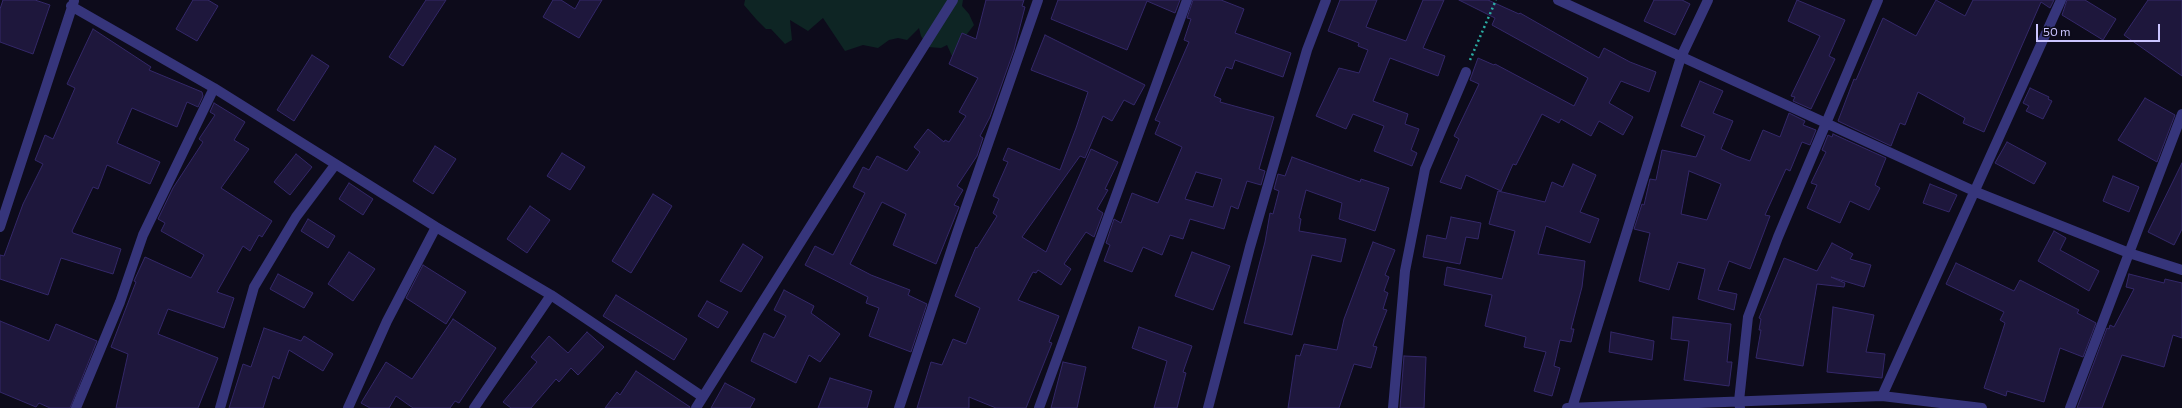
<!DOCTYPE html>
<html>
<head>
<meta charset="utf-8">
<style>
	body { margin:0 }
	#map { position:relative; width:2182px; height:408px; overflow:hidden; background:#0d0b1b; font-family:Commissioner,sans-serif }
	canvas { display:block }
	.scale { position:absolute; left:2036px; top:24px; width:124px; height:18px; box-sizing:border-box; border:2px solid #cbc5ff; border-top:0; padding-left:5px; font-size:12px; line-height:14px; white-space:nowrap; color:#cbc5ff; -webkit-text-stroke:3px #0d0b1b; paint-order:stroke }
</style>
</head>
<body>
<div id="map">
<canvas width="2182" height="408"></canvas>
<div class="scale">50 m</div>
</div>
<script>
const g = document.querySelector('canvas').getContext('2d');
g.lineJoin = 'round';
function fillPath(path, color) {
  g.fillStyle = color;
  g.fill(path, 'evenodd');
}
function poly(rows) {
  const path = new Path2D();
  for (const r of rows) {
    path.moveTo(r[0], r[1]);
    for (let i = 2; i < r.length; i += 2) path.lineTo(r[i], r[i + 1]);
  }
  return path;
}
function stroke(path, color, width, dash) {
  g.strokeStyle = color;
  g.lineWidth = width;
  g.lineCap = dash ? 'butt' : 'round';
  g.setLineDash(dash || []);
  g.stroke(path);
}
const green = poly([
	[745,0,963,0,962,6,969,14,974,25,967,34,963,53,957,56,952,56,947,45,941,48,928,47,921,36,919,28,907,40,898,38,889,40,878,48,863,45,845,51,823,18,808,31,790,20,792,40,785,44,771,29,766,29,756,19,744,5]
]);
const building = poly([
	[3,0,35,0,50,5,33,54,0,42,0,9,3,0],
	[193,0,208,0,218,6,197,41,176,29,193,0],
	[426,0,446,0,403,66,389,57,426,0],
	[553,0,561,0,575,9,580,0,602,0,579,38,543,17,553,0],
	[986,0,1024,0,1022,6,1025,7,1014,50,990,117,980,136,983,138,977,156,957,186,963,190,954,205,959,207,936,264,893,245,906,214,882,202,850,264,871,275,910,290,908,295,927,304,911,352,869,336,879,308,866,303,868,297,805,265,815,246,833,255,865,193,853,187,863,167,869,170,877,156,907,171,920,152,914,147,928,129,944,142,945,140,949,142,966,116,959,112,978,78,949,64,962,33,976,39,986,0],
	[1058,0,1180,0,1175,13,1147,1,1127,50,1051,19,1058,0],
	[1193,0,1221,0,1244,9,1235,33,1291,53,1283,77,1235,60,1232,69,1226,67,1214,96,1221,99,1220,102,1274,117,1259,169,1265,171,1261,185,1247,181,1238,209,1231,206,1224,229,1190,219,1183,239,1170,235,1162,255,1143,247,1132,272,1104,261,1110,245,1106,243,1114,219,1121,223,1132,193,1158,203,1182,147,1155,134,1160,122,1155,120,1189,42,1184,40,1191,19,1187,18,1193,0],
	[1196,172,1222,179,1213,207,1185,199,1196,172],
	[1340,0,1377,0,1366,27,1406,41,1423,0,1444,0,1423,48,1445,56,1438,76,1390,58,1373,101,1408,114,1405,124,1419,129,1411,150,1417,153,1412,166,1374,151,1384,126,1353,114,1346,129,1316,116,1339,68,1359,73,1368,50,1358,46,1359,43,1328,31,1340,0],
	[1459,0,1488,0,1519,14,1520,13,1599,58,1604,48,1630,62,1656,72,1649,92,1621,81,1609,103,1633,117,1623,135,1599,121,1591,136,1561,119,1559,123,1542,114,1516,165,1513,164,1501,191,1466,175,1461,189,1440,182,1459,139,1454,136,1479,84,1470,80,1478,58,1494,65,1495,64,1574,106,1588,78,1492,25,1495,18,1459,0],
	[1654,0,1682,0,1690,4,1675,35,1644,21,1654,0],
	[1797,0,1845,20,1829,56,1835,59,1811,109,1793,101,1795,97,1791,96,1820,36,1788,21,1797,0],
	[1936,0,1965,16,1973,0,2054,0,2050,8,2041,2,1984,132,1963,123,1965,118,1918,92,1905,125,1900,123,1891,146,1838,121,1854,79,1856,80,1883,18,1916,36,1936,0],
	[2067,0,2085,0,2116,19,2103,40,2062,15,2067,0],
	[2148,0,2182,0,2182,76,2124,35,2148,0],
	[93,29,151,67,149,70,202,92,203,96,198,107,187,102,177,127,132,108,117,143,160,162,150,184,107,165,98,189,93,187,72,231,73,233,121,249,113,274,61,258,48,295,0,279,0,255,4,256,23,204,43,164,35,160,45,135,53,139,75,88,67,84,93,29],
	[1045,35,1145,85,1134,105,1124,100,1112,121,1103,116,1085,158,1080,156,1022,237,1046,252,1091,149,1118,162,1105,189,1108,190,1097,209,1103,213,1094,237,1086,232,1064,264,1071,269,1061,285,1038,270,1036,273,1033,272,1018,300,1059,316,1049,342,1052,343,1026,408,996,408,969,397,969,408,917,408,931,362,942,365,953,339,966,344,980,308,955,296,976,247,977,248,997,216,993,213,999,199,993,196,1008,162,1003,160,1008,148,1060,170,1076,128,1088,92,1031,70,1045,35],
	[312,55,329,66,294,121,277,110,312,55],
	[1700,81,1723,91,1713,113,1733,121,1721,149,1736,156,1750,161,1763,130,1780,137,1789,113,1805,121,1803,125,1816,130,1810,145,1802,142,1790,171,1786,169,1765,215,1770,216,1750,269,1729,261,1718,290,1737,294,1734,310,1698,299,1705,269,1678,262,1669,290,1639,281,1650,233,1634,229,1642,204,1644,205,1650,179,1656,180,1662,150,1696,157,1705,136,1681,126,1700,81],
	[1689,171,1721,184,1707,220,1681,214,1689,171],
	[2030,88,2049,97,2048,99,2052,101,2043,119,2026,111,2029,106,2023,103,2030,88],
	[2145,98,2175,115,2157,162,2118,140,2145,98],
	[214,103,245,122,234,140,249,149,221,188,272,221,262,237,259,235,250,251,243,246,217,292,234,298,224,328,168,309,158,334,218,358,198,408,116,408,128,354,111,347,136,282,134,281,145,257,191,278,204,255,161,231,165,223,158,219,173,188,203,142,199,139,215,115,210,112,214,103],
	[1833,134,1886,158,1875,185,1880,188,1869,210,1850,201,1840,223,1807,208,1817,185,1811,183,1826,152,1822,150,1828,135,1832,137,1833,134],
	[2007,142,2046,163,2034,184,1995,163,2007,142],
	[435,146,456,159,433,194,413,181,435,146],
	[562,153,585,167,570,190,547,176,562,153],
	[296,154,312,167,290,195,274,182,296,154],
	[1292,157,1360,182,1361,179,1389,188,1375,231,1339,219,1342,203,1306,190,1299,218,1301,219,1299,231,1346,239,1341,262,1312,255,1292,335,1244,323,1265,242,1270,213,1273,214,1279,191,1274,189,1278,174,1285,176,1292,157],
	[2182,163,2182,229,2174,245,2148,232,2182,163],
	[1573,164,1596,175,1580,212,1599,219,1590,243,1546,226,1538,254,1585,261,1582,287,1571,329,1574,329,1571,342,1560,340,1554,366,1560,368,1552,396,1534,391,1546,352,1524,347,1526,337,1485,326,1492,295,1444,285,1447,267,1502,279,1515,231,1489,224,1498,191,1545,202,1552,182,1563,187,1573,164],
	[2113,176,2139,187,2129,212,2103,201,2113,176],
	[349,183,373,199,363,215,339,199,349,183],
	[1930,184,1957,195,1949,212,1923,203,1930,184],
	[653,194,672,206,631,273,612,261,653,194],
	[530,206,550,220,527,253,507,239,530,206],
	[1451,217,1481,223,1478,239,1466,237,1460,264,1423,257,1427,235,1446,239,1451,217],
	[308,219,335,236,328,248,301,231,308,219],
	[2054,231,2066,238,2060,250,2099,271,2089,291,2038,261,2054,231],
	[1373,242,1395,250,1385,275,1389,277,1384,291,1388,293,1383,309,1387,310,1373,346,1377,347,1371,368,1354,364,1339,408,1288,408,1296,355,1300,356,1304,344,1337,350,1344,319,1373,242],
	[1832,243,1853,254,1850,259,1871,265,1864,287,1831,277,1845,283,1844,287,1817,284,1803,366,1756,358,1761,330,1759,330,1761,319,1759,318,1784,258,1817,271,1832,243],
	[743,244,763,257,741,292,720,281,743,244],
	[349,252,375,269,353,301,328,284,349,252],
	[1192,252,1230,266,1213,310,1175,296,1192,252],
	[1956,263,2014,291,2020,280,2079,310,2077,313,2096,323,2083,357,2060,348,2044,402,2007,391,2006,396,1984,388,2005,323,2000,320,2004,312,1946,284,1956,263],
	[423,265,466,292,446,324,406,298,423,265],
	[278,274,313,293,304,308,270,289,278,274],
	[2129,274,2164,283,2165,279,2182,283,2182,338,2173,335,2164,367,2122,355,2102,408,2077,408,2107,328,2109,329,2110,325,2114,327,2134,289,2126,287,2129,274],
	[784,290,814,306,811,313,840,334,820,362,809,355,796,383,751,361,764,333,774,338,786,316,774,310,784,290],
	[616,295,687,339,674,360,603,316,616,295],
	[707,301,728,312,718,328,698,316,707,301],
	[1833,307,1874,315,1866,352,1885,354,1882,378,1827,372,1833,307],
	[1673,317,1731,324,1727,362,1732,362,1729,386,1684,380,1689,341,1671,339,1673,317],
	[453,319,496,348,459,403,455,401,450,408,413,408,396,396,389,408,370,408,361,403,386,362,412,379,453,319],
	[0,321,49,341,56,324,97,341,70,408,50,408,39,403,36,407,0,392,0,321],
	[1139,327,1192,346,1183,372,1186,373,1177,408,1154,408,1167,361,1132,348,1139,327],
	[264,328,301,341,304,336,333,354,323,371,289,350,279,379,273,376,263,408,229,408,243,364,251,367,264,328],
	[587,332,604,347,578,375,571,368,559,382,556,379,531,408,511,408,503,402,537,362,531,357,549,336,568,353,587,332],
	[1611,332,1654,341,1652,360,1609,352,1611,332],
	[1404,356,1426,357,1424,408,1400,408,1404,356],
	[1063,362,1086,367,1077,408,1051,408,1063,362],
	[636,371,690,407,690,408,605,408,617,392,620,395,636,371],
	[830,378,872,391,867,408,818,408,830,378],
	[725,383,755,399,750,408,711,408,725,383]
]);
const path = poly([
	[1470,60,1496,0]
]);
const street = poly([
	[1558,0,1976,192,2129,253,2182,270],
	[71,6,214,88,436,227,551,295,703,397],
	[0,227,74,1],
	[1882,396,2061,0],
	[76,408,120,302,143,235,214,88],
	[220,408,254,287,296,217,335,165],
	[348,408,387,321,436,227],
	[474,408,551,295],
	[696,408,953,0],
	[899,408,957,233,1038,0],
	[1039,408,1187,0],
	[1208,408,1250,247,1307,50,1326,0],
	[1393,408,1405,271,1425,169,1466,72],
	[1567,408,1882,396,1982,408],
	[1572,408,1681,57,1708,0],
	[1740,408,1739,401,1748,317,1778,237,1878,0],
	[2070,408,2182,114]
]);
fillPath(green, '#0e2524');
fillPath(building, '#1e173c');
stroke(building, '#342869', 1);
stroke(path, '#2bada3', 2.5, [2, 3]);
stroke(street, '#36357b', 10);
</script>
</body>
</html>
